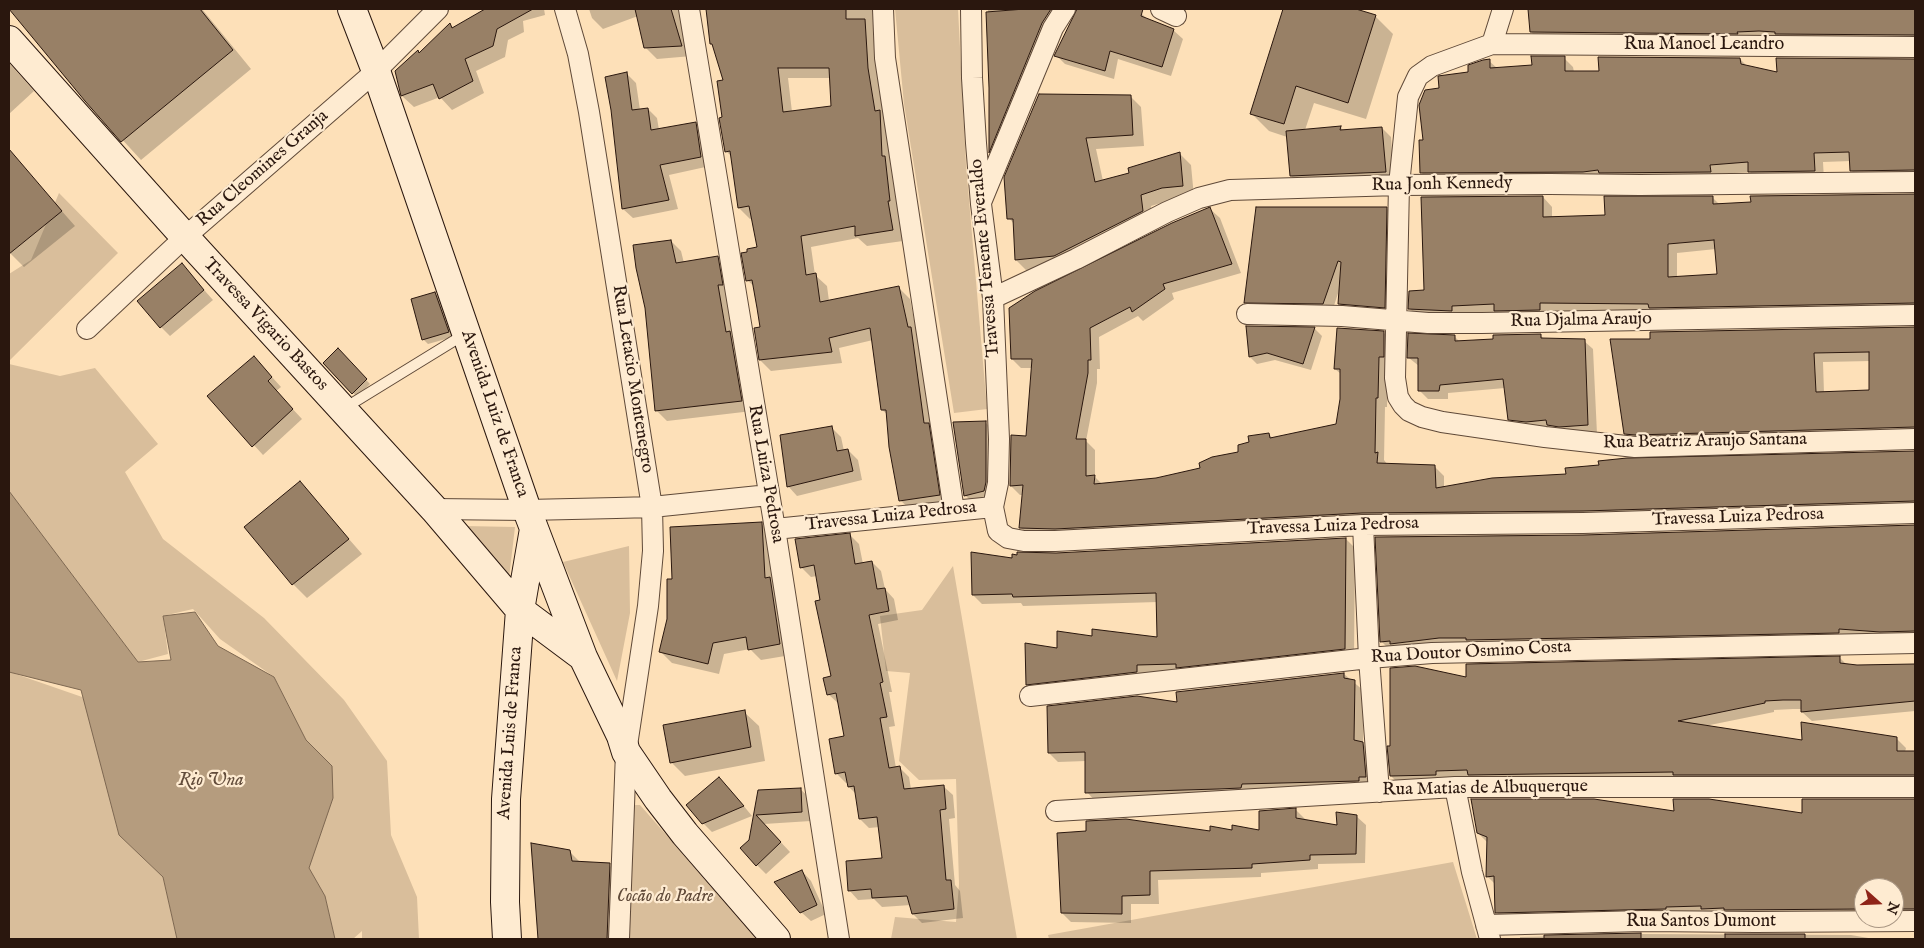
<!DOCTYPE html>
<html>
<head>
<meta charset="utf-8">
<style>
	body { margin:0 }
	#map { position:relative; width:1924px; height:948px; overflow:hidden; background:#fde0b8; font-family:"IM FELL English",serif }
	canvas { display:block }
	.frame { position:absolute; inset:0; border:10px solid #2a170e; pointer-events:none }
	.north { position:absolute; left:1854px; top:878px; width:50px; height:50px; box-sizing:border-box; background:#feebd1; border:1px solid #a99683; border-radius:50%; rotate:110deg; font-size:14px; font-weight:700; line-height:20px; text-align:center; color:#2a170e }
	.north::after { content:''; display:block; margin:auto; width:18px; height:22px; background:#8f2418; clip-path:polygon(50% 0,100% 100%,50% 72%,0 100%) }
</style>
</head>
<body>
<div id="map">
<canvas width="1924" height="948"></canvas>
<div class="frame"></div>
<div class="north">N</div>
</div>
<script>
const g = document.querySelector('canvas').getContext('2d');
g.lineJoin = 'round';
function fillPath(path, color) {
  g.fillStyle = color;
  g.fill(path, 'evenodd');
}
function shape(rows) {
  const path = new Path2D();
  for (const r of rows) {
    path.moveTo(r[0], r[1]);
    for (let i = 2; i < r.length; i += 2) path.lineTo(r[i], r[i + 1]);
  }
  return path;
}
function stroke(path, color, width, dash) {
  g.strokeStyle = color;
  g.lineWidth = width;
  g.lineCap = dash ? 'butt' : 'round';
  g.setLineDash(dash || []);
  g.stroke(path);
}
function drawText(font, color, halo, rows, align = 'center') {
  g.font = font + ' "IM FELL English",serif';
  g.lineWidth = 4.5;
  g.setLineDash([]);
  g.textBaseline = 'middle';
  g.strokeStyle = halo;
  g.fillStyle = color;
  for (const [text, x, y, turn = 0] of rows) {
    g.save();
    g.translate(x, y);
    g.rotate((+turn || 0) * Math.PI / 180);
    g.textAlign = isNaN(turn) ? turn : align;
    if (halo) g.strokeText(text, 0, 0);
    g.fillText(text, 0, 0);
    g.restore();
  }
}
fillPath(shape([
	[895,9,958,9,966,165,987,409,954,413,904,104],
	[59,193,118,253,9,361,9,274,31,260],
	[9,364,60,376,95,368,158,444,125,472,163,539,264,618,344,700,387,761,391,835,417,897,419,939,362,939,362,931,353,939,335,939,325,896,309,868,332,766,306,740,274,677,220,639,193,609,163,616,168,654,138,662,9,491],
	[464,526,515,527,509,578],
	[629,546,630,613,617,681,563,562],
	[953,566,1017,939,891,939,895,917,956,922,959,884,956,779,919,780,899,761,910,673,886,671,880,616,922,610],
	[10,672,85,698,119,835,163,877,177,939,9,939],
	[633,805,640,805,758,939,616,939],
	[1453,862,1477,939,1049,939,1048,935]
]), '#d9be9b');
const water = shape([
	[9,491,138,662,171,660,163,616,195,612,218,646,274,677,306,740,332,766,333,798,309,868,325,896,335,939,177,939,163,877,119,835,81,690,9,672,9,491]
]);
fillPath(water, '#b59c7e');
stroke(water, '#7d6751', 1);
fillPath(shape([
	[11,9,202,9,251,69,141,160,86,100],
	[485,9,544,9,545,15,523,21,524,32,508,40,505,57,476,71,484,93,452,110,440,97,414,107,402,96,397,72,420,54,450,25,454,28],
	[589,9,678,9,692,56,657,59,646,48,638,16,603,29,592,18],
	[708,9,875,9,903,241,867,246,858,238,811,247,815,275,827,286,829,301,899,288,910,299,950,506,912,511,901,501,887,414,882,410,873,340,839,348,842,363,771,371,760,360,762,328,755,287,747,280,758,248,753,218,750,219,739,208,733,158,726,151,723,118,724,81,715,47,711,43],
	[788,78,831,78,832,107,792,112],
	[988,9,1067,9,998,160,990,152],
	[1078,9,1131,9,1141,13,1149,21,1173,30,1183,39,1171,76,1118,59,1114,79,1065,64,1056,55],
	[1285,9,1358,9,1357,10,1375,16,1393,34,1366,119,1314,103,1305,130,1340,127,1344,131,1382,128,1391,137,1394,180,1300,185,1291,176,1287,137,1269,131,1251,113],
	[1537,9,1915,9,1915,44,1540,41,1531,32,1530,13],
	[1564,58,1573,67,1574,72,1600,72,1740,59,1747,66,1778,73,1777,59,1915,60,1915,179,1860,180,1851,170,1851,161,1823,162,1824,180,1759,181,1750,172,1719,174,1720,181,1430,182,1421,172,1425,141,1441,89,1489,61,1497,68,1533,67],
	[9,63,34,91,9,114],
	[627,74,636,83,640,110,648,109,657,118,659,130,695,123,705,133,710,166,669,175,678,209,633,218,623,209,613,110],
	[1130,96,1141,107,1144,146,1096,149,1103,181,1130,174,1180,154,1191,165,1194,197,1174,199,1151,206,1153,223,1027,271,1016,260,1014,224,1009,218,1005,178],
	[14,157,75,226,24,267,9,252,9,161],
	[1915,195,1915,312,1419,318,1410,309,1425,291,1543,197,1552,207,1552,218,1606,216,1712,197,1719,204,1752,203,1752,197],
	[1716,249,1718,275,1677,278,1677,253],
	[1386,208,1394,216,1392,315,1348,312,1340,304,1340,287,1332,312,1254,311,1246,302],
	[1210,209,1220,218,1241,273,1172,293,1174,299,1143,321,1138,316,1099,337,1100,369,1097,369,1097,383,1086,441,1095,450,1095,477,1102,484,1156,479,1201,469,1240,453,1269,434,1273,439,1337,426,1341,399,1341,374,1335,369,1384,333,1393,342,1388,366,1387,407,1385,407,1384,460,1387,464,1435,467,1444,476,1444,487,1567,475,1627,459,1915,452,1915,511,1030,537,1021,528,1023,495,1020,495,1011,486,1027,437,1033,368,1021,368,1012,359],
	[671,241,681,251,684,263,717,258,728,268,752,411,667,421,656,410],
	[182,265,213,300,170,336,161,327],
	[435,293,440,298,453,337,428,344,423,339],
	[1247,327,1315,329,1322,336,1311,370,1275,360,1257,364,1250,357],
	[1915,328,1915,436,1634,443,1625,433,1611,341],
	[1871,361,1870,391,1824,393,1823,362],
	[1540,335,1544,339,1584,341,1593,349,1597,434,1518,428,1509,419,1505,388,1448,393,1448,399,1428,399,1419,390,1419,366,1409,358,1454,336,1460,342],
	[338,350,370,384,357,397,325,363],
	[254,357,281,387,276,391,302,419,263,455,209,396],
	[986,423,995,432,995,492,975,505,965,495],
	[832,428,841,437,844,451,848,450,858,460,862,480,797,496,788,486],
	[300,483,362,554,307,598,293,584],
	[761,524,773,535,791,655,761,660,750,649,724,654,719,674,672,663,661,652,669,620,673,580],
	[1915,526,1915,640,1391,651,1381,641,1583,536],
	[850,535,859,544,863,564,872,562,881,571,885,589,894,599,898,620,878,624,892,692,889,692,895,726,889,727,896,768,899,767,909,777,911,789,943,786,953,795,955,818,949,819,955,885,960,891,963,918,922,923,913,914,911,905,882,907,874,899,858,900,849,890,883,859,880,827,869,828,860,819,856,794,849,787,849,783,846,783,837,774,830,740,845,737,839,704,828,694,833,677,817,576,811,577,801,567],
	[1346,539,1355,548,1354,658,1037,694,1027,685,1059,650,1093,638,1158,639,1158,602,1023,606,1021,603,982,604,973,595,1013,559,1056,554],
	[1840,658,1847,665,1857,667,1915,665,1915,711,1812,721,1802,712,1802,709,1793,709,1774,710,1774,712,1705,726,1803,741,1896,738,1906,748,1905,752,1915,752,1915,779,1400,785,1391,776,1392,747,1468,678],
	[1344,674,1364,691,1363,744,1372,753,1375,786,1096,802,1087,792,1086,761,1058,762,1049,753,1178,704],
	[744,712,759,726,765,761,685,776,671,762],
	[729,788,752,816,712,832,703,823],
	[800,789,810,798,811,821,764,824,790,852,766,874,757,865,750,840,759,791],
	[1895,800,1915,803,1915,918,1894,918,1894,888,1864,888,1864,918,1506,921,1496,912,1495,884,1488,877,1487,842,1478,833,1675,812,1803,814],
	[1296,810,1305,819,1305,821,1338,826,1356,816,1366,825,1365,863,1318,864,1318,869,1261,873,1261,877,1158,880,1159,904,1131,904,1131,923,1071,922,1062,913,1211,833,1260,831],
	[532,845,569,851,581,863,609,865,628,883,626,939,539,939],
	[802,871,811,881,826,914,811,921,801,912],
	[1643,934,1851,935,1874,939,1520,939,1520,937]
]), '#0003');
const building = shape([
	[9,9,200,9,233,50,121,142,85,101,9,9],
	[485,9,533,9,497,29,493,46,465,59,473,81,439,99,433,84,401,96,395,71,418,50,419,53,450,23,452,28,485,9],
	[635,9,671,9,682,46,644,48,635,9],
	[706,9,846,9,846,19,865,19,868,68,875,111,880,110,882,156,885,156,890,201,888,201,893,230,855,236,855,226,801,236,806,275,816,273,820,302,899,286,908,327,911,327,924,423,929,423,940,495,899,501,889,447,886,410,881,410,870,328,829,338,832,352,759,360,754,328,760,327,757,308,752,280,746,281,741,253,747,252,747,249,757,247,749,206,738,208,730,151,725,152,719,118,722,117,717,81,723,80,712,44,710,44,706,9],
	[778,68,829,68,831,106,783,112,778,68],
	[1025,9,1051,9,1042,23,989,153,989,88,986,12,1025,9],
	[1077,9,1143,9,1141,16,1174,29,1162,67,1110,51,1105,71,1054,56,1077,9],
	[1283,9,1356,9,1376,15,1348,103,1296,86,1284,124,1250,114,1283,9],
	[1528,9,1915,9,1915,35,1775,34,1775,32,1759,31,1737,32,1738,34,1530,32,1528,9],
	[1531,56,1565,56,1565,71,1599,71,1598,57,1740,58,1741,64,1777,72,1776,58,1915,59,1915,170,1850,171,1849,152,1814,153,1815,171,1748,172,1748,162,1710,165,1711,172,1599,173,1598,170,1583,172,1420,173,1419,140,1423,140,1419,105,1425,90,1439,88,1438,76,1468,72,1468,65,1483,60,1490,59,1490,68,1532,65,1531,56],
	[627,72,632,110,648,108,651,130,696,122,701,157,660,165,669,200,622,209,611,110,605,77,627,72],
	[1039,94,1131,95,1133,135,1086,138,1095,182,1129,173,1128,168,1180,152,1183,186,1162,188,1141,195,1143,211,1054,256,1015,260,1013,219,1007,219,1004,177,1039,94],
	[1341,126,1340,130,1382,127,1386,172,1290,176,1286,131,1341,126],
	[9,149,62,211,9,254,9,149],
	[1915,194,1915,303,1649,308,1648,304,1540,303,1540,310,1494,311,1494,304,1452,306,1452,311,1408,309,1409,291,1424,290,1421,197,1543,196,1543,217,1605,215,1604,196,1713,196,1713,204,1751,202,1750,196,1915,194],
	[1714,240,1717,274,1668,277,1668,244,1714,240],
	[1210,207,1232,264,1163,284,1165,289,1132,312,1130,307,1090,328,1091,360,1088,360,1088,373,1076,439,1086,439,1086,476,1095,475,1094,484,1156,478,1200,468,1199,463,1212,457,1238,452,1238,445,1249,442,1248,436,1269,433,1270,438,1336,424,1340,399,1340,369,1334,369,1337,328,1384,331,1384,357,1379,357,1378,398,1376,398,1375,453,1378,452,1377,463,1435,465,1436,488,1492,478,1566,474,1565,468,1599,465,1598,461,1627,458,1915,451,1915,501,1583,511,1362,513,1055,529,1019,528,1023,485,1010,486,1011,435,1026,436,1032,359,1011,359,1009,308,1035,291,1172,223,1210,207],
	[1256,207,1387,207,1385,308,1338,304,1341,262,1338,261,1323,304,1244,303,1256,207],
	[671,240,676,263,718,256,723,285,718,285,726,332,730,331,742,401,655,411,645,308,636,268,633,245,671,240],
	[182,263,204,290,160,328,137,301,182,263],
	[435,292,449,332,422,340,411,299,435,292],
	[1246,326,1247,326,1315,327,1303,364,1267,353,1249,357,1246,326],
	[1915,327,1915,427,1635,435,1624,434,1610,339,1650,339,1650,332,1915,327],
	[1869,352,1869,390,1816,392,1814,353,1869,352],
	[1408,333,1455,335,1455,341,1493,339,1493,335,1541,334,1541,338,1585,339,1588,425,1559,427,1547,425,1546,420,1526,422,1508,420,1503,379,1440,385,1439,391,1418,391,1418,358,1407,358,1408,333],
	[338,348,367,379,352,394,323,363,338,348],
	[254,356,272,377,268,381,293,409,252,447,207,396,254,356],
	[986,421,986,482,984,491,964,496,953,422,986,421],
	[832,426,837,451,848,449,853,471,787,487,780,435,832,426],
	[300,481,349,539,292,585,244,527,300,481],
	[762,522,765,578,770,577,780,644,748,650,746,637,713,643,708,664,659,652,667,619,667,579,672,579,670,527,762,522],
	[1915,525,1915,631,1880,632,1839,629,1839,633,1466,640,1466,638,1439,638,1390,644,1390,641,1380,642,1375,537,1583,535,1915,525],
	[850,533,855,564,872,561,877,589,885,588,889,611,869,615,883,682,880,683,887,717,880,718,889,768,900,766,904,789,944,785,946,809,940,810,946,880,951,880,954,909,912,914,907,896,872,898,871,889,848,891,846,861,882,858,877,817,859,819,854,786,848,787,845,772,835,774,829,739,844,736,836,693,827,695,823,678,831,676,815,601,820,600,814,565,800,568,795,539,850,533],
	[1346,538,1345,649,1176,668,1176,664,1137,665,1137,672,1026,685,1025,643,1057,648,1057,631,1092,636,1092,629,1157,637,1156,593,1013,597,1012,594,972,595,971,552,1012,558,1012,554,1017,555,1017,552,1056,553,1346,538],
	[1840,656,1840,663,1857,665,1915,664,1915,701,1801,712,1801,700,1783,700,1765,701,1765,703,1678,721,1802,740,1801,722,1897,737,1897,751,1915,751,1915,775,1673,775,1673,772,1468,775,1467,770,1436,771,1436,775,1390,776,1387,746,1390,746,1390,668,1415,666,1466,677,1466,664,1840,656],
	[1344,673,1344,678,1355,680,1354,740,1363,742,1366,777,1359,777,1359,781,1242,784,1241,788,1218,789,1085,793,1085,752,1048,753,1047,706,1137,696,1177,702,1176,692,1344,673],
	[745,710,751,747,670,763,663,725,745,710],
	[719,777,744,806,702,824,686,805,719,777],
	[801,788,802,812,756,815,781,842,756,866,740,848,749,840,758,790,801,788],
	[1471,799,1594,799,1674,811,1673,799,1709,799,1802,813,1802,799,1915,799,1915,909,1894,909,1894,888,1864,888,1864,909,1724,910,1724,908,1701,909,1701,906,1666,907,1666,909,1495,913,1494,876,1486,877,1487,837,1477,833,1471,799],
	[1296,808,1296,818,1337,825,1336,812,1357,815,1356,854,1310,855,1310,860,1252,864,1252,868,1150,871,1150,895,1122,896,1122,914,1061,913,1057,833,1086,831,1086,821,1126,819,1210,831,1210,826,1232,830,1232,825,1259,830,1259,811,1296,808],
	[531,843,570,850,572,861,610,863,607,939,538,939,531,843],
	[802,870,817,905,800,913,774,882,802,870],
	[1641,933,1641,939,1544,939,1544,935,1641,933],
	[1725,934,1805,934,1805,939,1725,939,1725,934]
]);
fillPath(building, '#988066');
stroke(building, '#2a170e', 1);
const service = shape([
	[343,409,465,334]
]);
const minor = shape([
	[565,9,578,54,589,112,652,507,653,551,648,606,626,752,619,939],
	[689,9,775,529,839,939],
	[883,9,885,58,954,511],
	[971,9,972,78,976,143,981,204,993,298,999,439,998,483,993,507],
	[1161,9,1176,16],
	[1503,9,1492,44,1432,66,1418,76,1408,97,1399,185,1395,378,1398,397,1403,405,1409,411,1422,417,1442,422,1545,437,1635,447,1915,439],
	[1492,44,1915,47],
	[982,200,1053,28,1065,9],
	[993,298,1076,259,1167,212,1199,198,1230,190,1399,185,1550,184,1640,185,1915,182],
	[1247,314,1342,316,1428,323,1482,323,1915,315],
	[87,329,185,237,376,71,438,9],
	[434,509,527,510,616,508,652,507,769,495],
	[1363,525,1369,658,1379,792],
	[775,529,993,507,998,531,1008,538,1024,541,1055,541,1363,525,1583,523,1915,513],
	[1030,696,1369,658,1432,653,1915,643],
	[1455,787,1472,872,1490,939],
	[1056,811,1455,787,1915,787],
	[1486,925,1643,921,1755,922,1915,921]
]);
const secondary = shape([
	[352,9,376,71,527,510,583,657,621,736,626,752,658,799,685,834,776,939],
	[9,40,185,237,434,509,520,610,583,657],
	[507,939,505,902,506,799,520,610,534,529]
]);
stroke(service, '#5f4938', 12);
stroke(minor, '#5f4938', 22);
stroke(secondary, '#2a170e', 30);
stroke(service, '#feebd1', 10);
stroke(minor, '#feebd1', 20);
stroke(secondary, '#feebd1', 28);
drawText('18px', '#2a170e', '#feebd1', [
	["Rua Manoel Leandro",1704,45],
	["Rua Cleomines Granja",263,169,-41],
	["Rua Jonh Kennedy",1442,185,-1],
	["Travessa Tenente Everaldo",986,258,-95],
	["Rua Djalma Araujo",1581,321,-1],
	["Travessa Vigario Bastos",265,325,47],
	["Rua Letacio Montenegro",632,379,81],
	["Avenida Luiz de Franca",494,414,71],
	["Rua Beatriz Araujo Santana",1705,442,-1],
	["Rua Luiza Pedrosa",765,474,80],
	["Travessa Luiza Pedrosa",891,517,-6],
	["Travessa Luiza Pedrosa",1738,518,-2],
	["Travessa Luiza Pedrosa",1333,527,-2],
	["Rua Doutor Osmino Costa",1471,653,-3],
	["Avenida Luis de Franca",511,733,-86],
	["Rua Matias de Albuquerque",1485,789,-1],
	["Rua Santos Dumont",1701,922]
]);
drawText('italic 18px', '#5f4938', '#feebd1', [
	["Cocão do Padre",665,897]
]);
drawText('italic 19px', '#624c3b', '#feebd1', [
	["Rio Una",211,781]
]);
</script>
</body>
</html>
